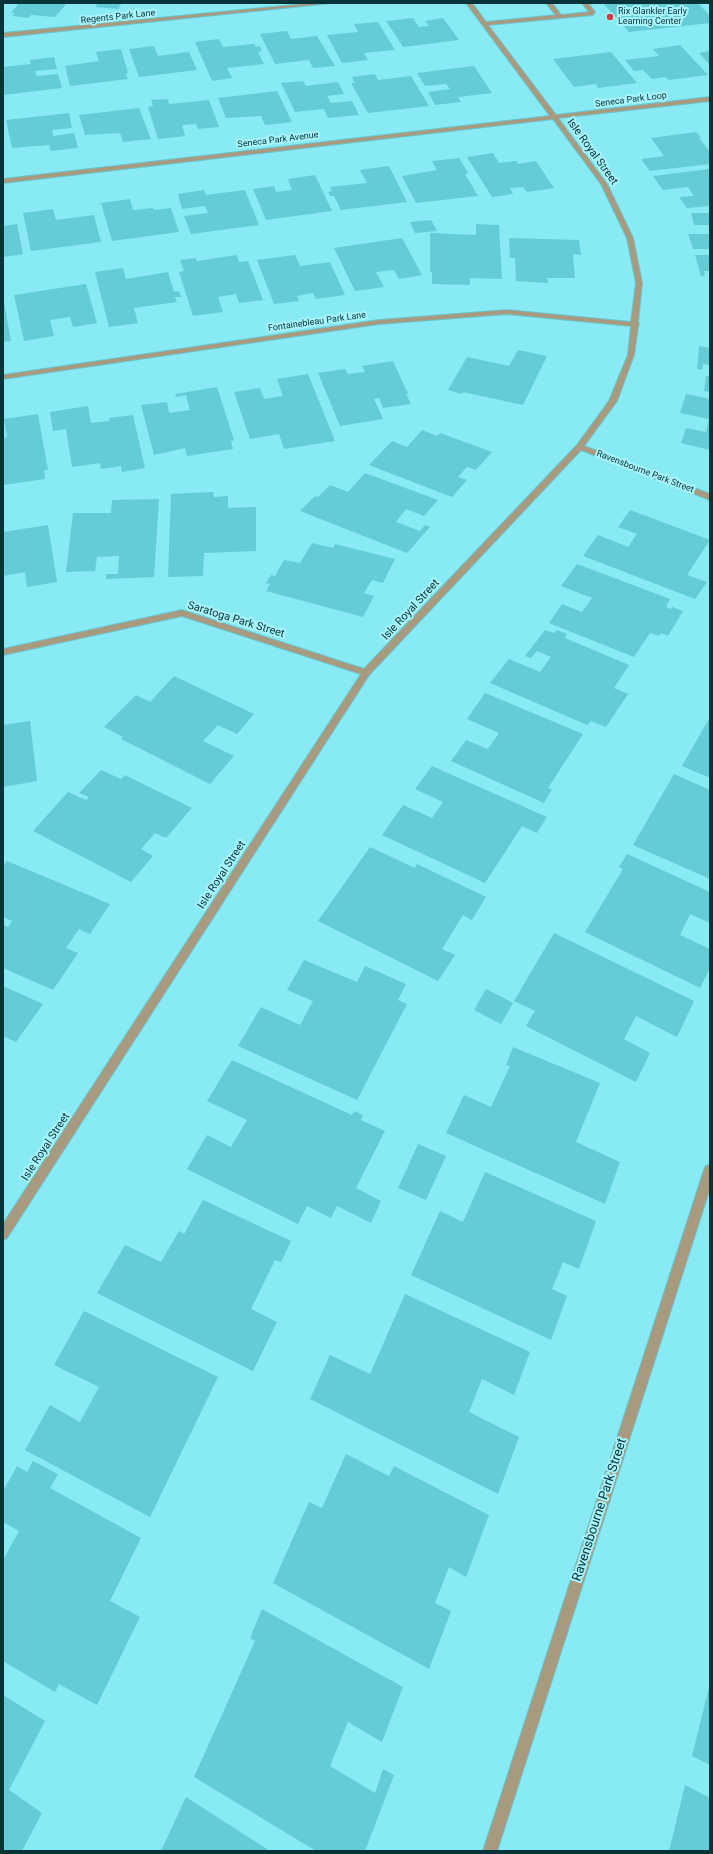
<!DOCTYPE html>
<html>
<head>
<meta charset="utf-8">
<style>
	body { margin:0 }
	#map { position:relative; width:713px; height:1854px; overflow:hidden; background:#87eaf5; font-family:Roboto,sans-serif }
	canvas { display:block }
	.frame { position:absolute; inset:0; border:4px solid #063438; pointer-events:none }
</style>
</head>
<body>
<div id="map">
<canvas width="713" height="1854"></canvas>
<div class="frame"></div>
</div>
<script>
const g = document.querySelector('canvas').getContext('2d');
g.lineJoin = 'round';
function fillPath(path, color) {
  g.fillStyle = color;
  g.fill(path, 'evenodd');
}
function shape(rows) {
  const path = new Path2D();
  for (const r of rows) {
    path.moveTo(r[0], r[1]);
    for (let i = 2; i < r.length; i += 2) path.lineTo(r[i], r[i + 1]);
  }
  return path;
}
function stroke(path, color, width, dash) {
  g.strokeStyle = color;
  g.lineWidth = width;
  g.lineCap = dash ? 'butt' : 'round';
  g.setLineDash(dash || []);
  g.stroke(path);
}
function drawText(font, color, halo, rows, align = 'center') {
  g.font = font + ' Roboto,sans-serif';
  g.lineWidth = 4;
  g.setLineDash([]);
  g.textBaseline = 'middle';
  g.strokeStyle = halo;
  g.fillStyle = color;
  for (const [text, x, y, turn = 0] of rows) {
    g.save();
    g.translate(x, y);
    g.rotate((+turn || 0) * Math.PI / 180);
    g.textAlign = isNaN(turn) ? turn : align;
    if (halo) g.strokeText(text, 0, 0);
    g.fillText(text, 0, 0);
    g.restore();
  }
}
fillPath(shape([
	[19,3,67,3,55,17,31,15,29,18,12,16,15,13,11,13],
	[98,3,122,3,118,9,95,7],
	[603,3,698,3,710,16,710,23,629,32],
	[413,18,419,27,429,26,425,21,443,18,459,40,403,47,386,21],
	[378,22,395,50,364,53,368,60,342,63,327,35,358,32,354,24],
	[287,31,291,39,317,36,335,66,313,68,309,60,275,64,260,34],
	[219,39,223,47,254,44,256,47,260,46,262,51,258,52,264,64,227,68,232,78,212,81,195,42],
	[680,45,708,75,669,80,665,77,652,79,643,70,634,71,625,60,659,56,653,49],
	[154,46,158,56,189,52,197,70,139,77,129,49],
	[121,49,128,73,126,74,128,79,70,86,65,66,99,61,96,52],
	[710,51,710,65,699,53],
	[611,52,637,83,598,88,596,84,574,87,553,59],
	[54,57,57,69,35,71,37,76,58,74,62,88,3,95,3,67,31,64,30,60],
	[474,66,492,93,458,97,461,102,435,105,428,92,450,89,446,84,425,86,417,73],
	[375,74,378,80,411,76,429,106,368,113,351,83,355,83,352,77],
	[303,81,306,86,338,82,344,94,327,96,331,103,352,101,359,115,328,118,324,109,295,112,281,83],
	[277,91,292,122,265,125,261,116,226,118,218,98],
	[168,99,169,104,209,100,219,127,198,129,196,124,182,125,185,136,158,139,148,107,153,106,151,100],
	[139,108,151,139,123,142,120,133,85,135,79,115],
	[69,113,72,128,52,130,53,136,74,133,78,148,51,151,49,145,12,148,6,120],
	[696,132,701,138,699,138,710,152,710,164,650,171,641,159,664,156,651,138],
	[493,153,499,163,516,161,518,164,536,161,554,188,527,192,523,187,510,188,513,194,492,197,467,157],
	[459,158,468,173,465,174,478,196,416,203,402,176,437,170,432,161],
	[389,166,407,202,341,210,334,196,330,196,328,192,332,191,330,187,367,183,360,170],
	[710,169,710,206,687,208,679,197,694,196,688,187,663,190,653,176],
	[315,175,332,211,266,220,253,189,274,186,276,192,292,190,288,179],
	[204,190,206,195,245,190,259,225,191,234,184,216,208,213,205,206,182,209,178,194],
	[130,199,133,210,153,208,154,210,171,208,179,232,112,241,101,203],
	[53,209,56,220,94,215,101,242,31,251,23,213],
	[691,213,710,213,710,225,694,225],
	[431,220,437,231,415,233,410,222],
	[17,224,23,254,3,257,3,226],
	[476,224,499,225,502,279,470,278,470,285,432,284,432,272,430,272,430,233,476,235],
	[688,234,710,234,710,249,693,249],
	[402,238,422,275,399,279,394,270,376,272,384,287,355,291,334,248],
	[509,238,579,240,581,255,573,254,575,278,547,278,548,283,516,281,515,258,510,258],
	[237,255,239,262,248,261,263,300,239,303,236,294,218,297,223,312,193,316,179,272,184,271,180,260,196,258,197,261],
	[295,255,300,266,330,262,345,295,316,299,313,293,297,296,299,301,274,304,257,260],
	[695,255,710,255,710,271,704,271,705,276,701,276],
	[123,268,126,279,168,272,174,292,179,291,181,297,175,297,177,302,134,308,138,323,109,327,95,272],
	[86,284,97,323,73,327,70,317,50,320,54,336,24,341,14,295],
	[3,297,11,341,3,342],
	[699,346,710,348,710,365,703,364,702,370,697,369],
	[518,350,547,356,523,405,463,392,462,394,448,390,467,357,509,366],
	[393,361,408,394,406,394,411,404,383,408,379,398,374,399,383,419,340,426,318,373,345,369,348,374,365,372,362,366],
	[308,374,335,441,284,449,279,434,250,439,234,392,260,388,264,399,283,396,277,379],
	[706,376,710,377,710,392,704,391],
	[217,387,234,440,231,441,233,449,187,456,185,448,154,455,141,405,167,402,169,413,190,410,186,395,176,397,175,394],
	[686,394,710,399,710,450,681,443,686,428,706,432,709,419,680,413],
	[88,406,91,423,109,421,109,418,133,415,145,468,122,472,121,466,101,469,100,463,72,467,66,429,53,431,50,412],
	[38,414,48,470,44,470,45,479,3,485,3,438,7,437,4,419],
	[422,430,437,436,440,433,492,452,476,470,467,467,458,477,467,480,452,497,369,465,392,441,407,447],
	[365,473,438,500,424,516,406,509,396,522,420,531,425,525,430,527,407,553,300,511,315,496,318,497,330,485,348,492],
	[213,492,214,497,228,496,228,508,256,507,256,551,204,553,203,576,168,577,171,494],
	[159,499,154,577,106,579,106,574,118,574,119,556,97,557,95,571,66,572,73,513,111,513,112,500],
	[630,510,710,540,687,575,707,582,695,599,583,556,598,535,628,547,637,534,618,527],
	[48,525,57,582,27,587,25,572,3,576,3,532],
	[312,543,333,548,335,544,395,559,383,583,372,580,364,593,374,596,363,617,266,591,270,584,266,583,271,575,275,576,284,560,300,563],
	[577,564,670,599,666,607,671,609,672,607,683,611,668,636,661,633,659,636,650,633,634,657,549,623,562,604,582,612,592,598,561,586],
	[545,630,554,633,557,630,567,634,565,638,629,665,614,688,628,694,606,727,591,721,587,725,490,683,509,659,540,672,551,657,537,651,531,658,525,656],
	[174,676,254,714,237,734,218,725,203,741,234,756,210,784,121,739,123,737,104,727,136,695,150,702],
	[485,693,583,734,548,788,552,789,544,803,451,761,466,740,488,749,499,733,467,719],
	[710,717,710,778,682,766],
	[30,721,37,781,3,787,3,725],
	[432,766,547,817,537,833,522,826,485,883,382,835,403,805,432,818,443,802,415,789],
	[101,770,121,779,125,775,192,808,166,838,155,833,141,849,153,856,131,882,33,831,68,792,86,800,89,797,79,793],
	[674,774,710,790,710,879,633,845],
	[370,847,415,868,417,864,486,897,472,920,463,915,442,949,455,955,438,981,318,921],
	[627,854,710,892,710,923,690,914,680,935,710,949,710,968,700,988,585,932,623,869,619,867],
	[7,861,110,904,90,934,79,929,66,948,78,953,53,990,3,968,3,925,8,927,12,921,3,917,3,866],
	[554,933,694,1001,677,1037,636,1016,624,1039,650,1053,636,1082,526,1026,535,1011,514,1001],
	[304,960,357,982,365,966,406,984,398,1000,407,1004,357,1100,238,1046,261,1007,300,1025,313,1001,287,990],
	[3,986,43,1004,16,1042,3,1036],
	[486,989,513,1003,501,1024,474,1010],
	[513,1047,600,1083,576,1142,620,1162,605,1204,446,1133,464,1095,491,1107,510,1066,506,1065],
	[232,1060,352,1115,354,1111,363,1115,361,1120,385,1131,356,1188,381,1201,371,1223,337,1206,331,1218,307,1206,298,1224,187,1169,207,1135,231,1147,247,1120,207,1101],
	[418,1144,446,1156,426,1200,398,1188],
	[485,1172,596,1221,579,1269,563,1262,552,1289,567,1296,551,1340,411,1275,440,1211,463,1222],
	[203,1200,291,1241,281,1262,275,1260,251,1309,277,1322,253,1371,97,1293,125,1245,161,1262,179,1231,184,1234],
	[405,1294,530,1352,514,1395,482,1379,469,1412,519,1437,498,1494,310,1399,330,1355,370,1374],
	[84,1311,218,1377,150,1517,25,1450,50,1405,80,1422,99,1387,54,1365],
	[346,1454,389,1476,394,1466,489,1515,466,1577,449,1567,435,1603,451,1611,429,1669,273,1583,309,1502,322,1508],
	[33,1461,58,1474,50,1488,141,1538,110,1601,140,1617,97,1705,59,1684,55,1692,3,1661,3,1560,19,1531,3,1522,3,1491,17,1466,27,1472],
	[262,1609,403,1687,382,1742,348,1722,330,1766,375,1793,383,1769,394,1775,365,1851,316,1851,194,1777,255,1641,250,1638],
	[710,1683,710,1765,692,1756],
	[3,1695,45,1721,9,1790,42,1813,22,1851,3,1851],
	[685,1785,710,1798,710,1851,669,1851],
	[186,1797,270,1851,161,1851]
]), '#64ccd7');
const minor = shape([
	[314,3,332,3,3,37,3,33,314,3],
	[466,3,472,3,486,22,556,15,546,3,552,3,561,15,589,12,582,3,588,3,595,12,593,15,488,25,556,115,710,97,710,101,558,118,607,184,633,238,642,283,638,322,639,324,638,326,634,355,617,401,584,446,710,494,710,500,581,450,369,675,7,1238,3,1240,3,1224,361,674,182,616,3,655,3,649,182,610,364,669,577,445,609,401,628,355,631,326,507,314,379,324,3,379,3,375,379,320,507,310,631,322,636,283,627,238,601,184,553,119,3,183,3,179,550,116,466,3],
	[710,1165,710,1188,497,1851,483,1851,704,1170,706,1166,710,1165]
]);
stroke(minor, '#6dc6cf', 2);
fillPath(minor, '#a89a7e');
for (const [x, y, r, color] of [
	[610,17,4,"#cd3e3e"]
]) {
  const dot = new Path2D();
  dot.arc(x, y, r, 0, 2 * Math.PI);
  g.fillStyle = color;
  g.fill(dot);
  stroke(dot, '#a8f4fc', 1.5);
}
drawText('9px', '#063438', '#a8f4fc', [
	["Rix Glankler Early",618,12],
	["Learning Center",618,22]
], 'left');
drawText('9px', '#063438', '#a8f4fc', [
	["Regents Park Lane",118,17,-6],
	["Seneca Park Loop",631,100,-7],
	["Seneca Park Avenue",278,140,-7],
	["Fontainebleau Park Lane",317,322,-8],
	["Ravensbourne Park Street",645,472,21]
]);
drawText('11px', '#063438', '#a8f4fc', [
	["Isle Royal Street",592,152,54],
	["Isle Royal Street",411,610,-47],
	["Saratoga Park Street",236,620,17],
	["Isle Royal Street",222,875,-57],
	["Isle Royal Street",46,1147,-57]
]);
drawText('13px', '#063438', '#a8f4fc', [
	["Ravensbourne Park Street",600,1510,-72]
]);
</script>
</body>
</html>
